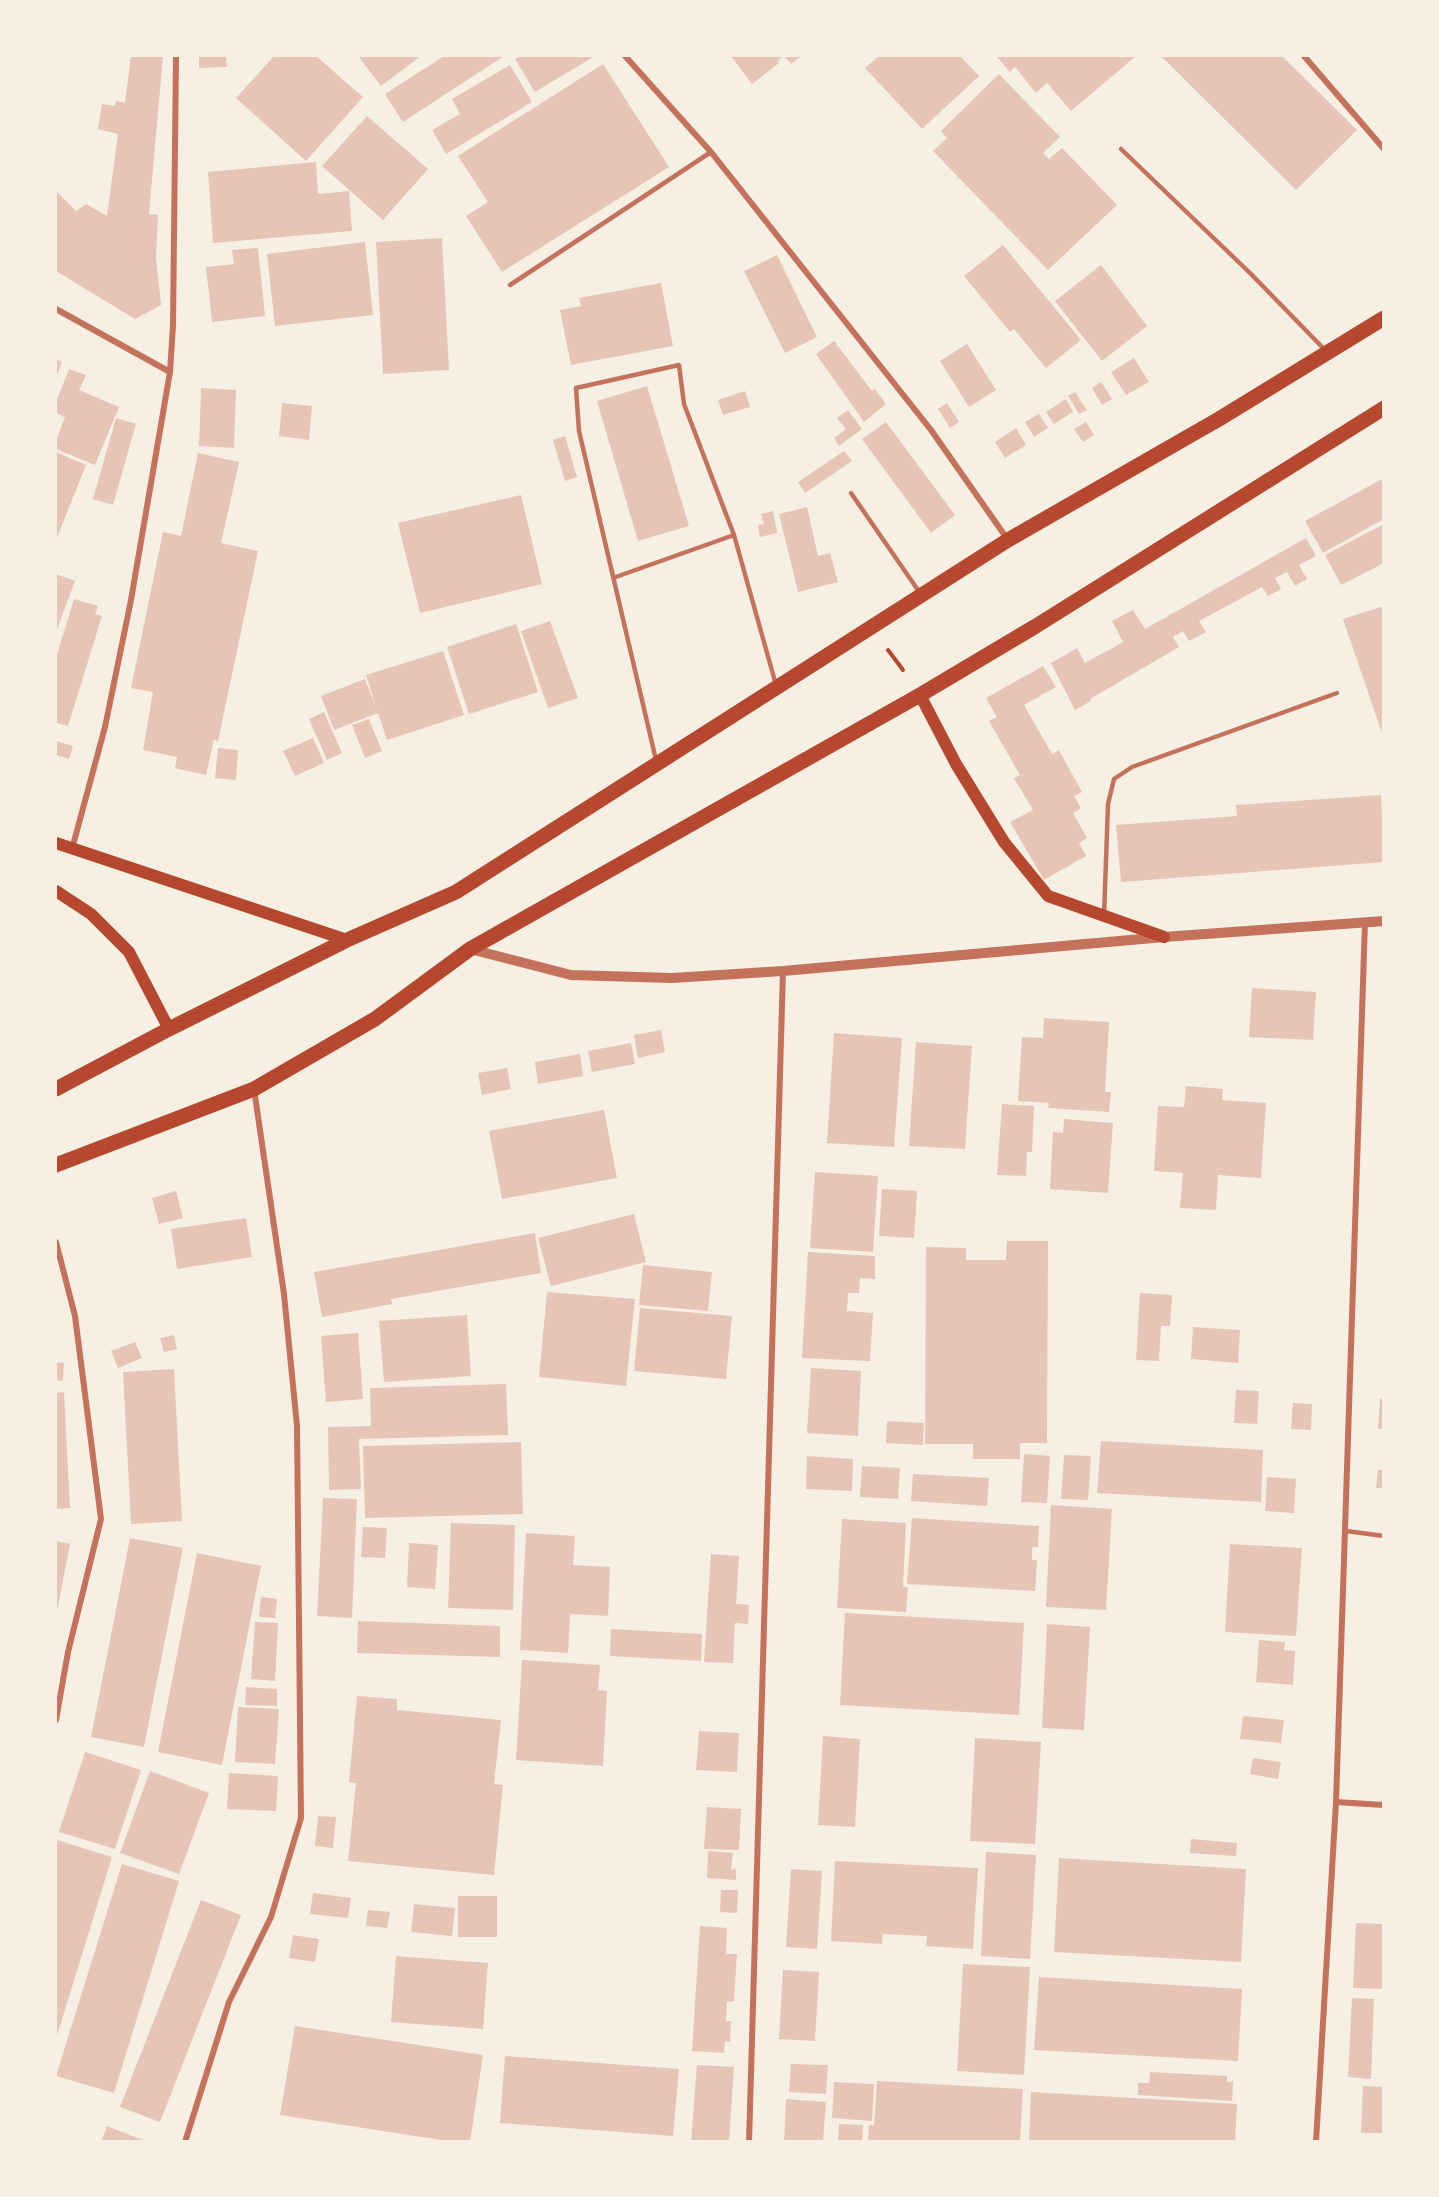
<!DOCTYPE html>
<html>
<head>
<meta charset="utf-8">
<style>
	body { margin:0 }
	#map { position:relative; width:1439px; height:2197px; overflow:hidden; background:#f6efe4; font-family:Rubik,sans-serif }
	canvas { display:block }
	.frame { position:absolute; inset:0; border:57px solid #f6efe4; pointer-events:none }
</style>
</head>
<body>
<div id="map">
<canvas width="1439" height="2197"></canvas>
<div class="frame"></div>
</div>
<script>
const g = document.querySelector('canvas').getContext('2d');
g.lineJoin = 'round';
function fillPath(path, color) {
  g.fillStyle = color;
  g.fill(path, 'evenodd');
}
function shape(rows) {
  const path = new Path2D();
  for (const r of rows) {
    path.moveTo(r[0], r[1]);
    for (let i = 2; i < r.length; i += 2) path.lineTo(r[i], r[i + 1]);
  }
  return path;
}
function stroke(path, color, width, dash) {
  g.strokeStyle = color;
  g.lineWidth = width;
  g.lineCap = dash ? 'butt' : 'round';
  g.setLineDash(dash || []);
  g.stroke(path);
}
fillPath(shape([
	[131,56,163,56,149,214,158,215,156,258,161,305,135,319,56,271,56,191,76,211,86,204,107,216,118,134,98,129,102,104,115,106,116,101,125,103],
	[199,56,226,56,227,67,199,68],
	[274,56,316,56,363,97,306,161,236,98],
	[358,56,421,56,381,86],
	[444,56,504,56,403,122,385,94],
	[521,56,595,56,535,92,515,59],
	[731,56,802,56,791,64,784,56,777,61,779,63,752,84],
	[879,56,960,56,979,76,922,129,865,68],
	[996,56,1136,56,1071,111,1047,83,1036,93,1015,67,1010,72],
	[1161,56,1282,56,1357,130,1296,190],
	[603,64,669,167,502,272,466,216,488,202,458,156],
	[510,65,532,102,446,154,432,130,460,114,452,99],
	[999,74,1060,137,1043,153,1049,159,1062,148,1117,205,1048,270,933,151,947,138,941,131],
	[367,116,428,169,383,220,322,166],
	[316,162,318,194,349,191,352,231,213,243,208,172],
	[442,238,449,370,383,374,376,242],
	[365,242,373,315,275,326,267,254],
	[1003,245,1081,340,1046,368,1014,329,1010,332,964,276],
	[258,248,265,316,212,322,206,267,234,264,232,250],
	[777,255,817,337,785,353,744,271],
	[1101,265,1147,326,1102,361,1055,301],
	[661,283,673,346,571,365,560,310,581,306,579,298],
	[834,341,872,391,875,389,886,404,864,422,816,354],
	[967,344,996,390,969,407,940,361],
	[1134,358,1149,382,1126,395,1111,372],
	[56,359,62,362,56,378],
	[69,369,86,375,79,390,119,407,95,465,56,449,56,441,65,417,56,413,56,402],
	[1101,382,1112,399,1102,405,1092,388],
	[647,386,689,526,638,541,597,401],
	[201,388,236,390,234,448,199,446],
	[745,391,750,407,723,415,718,400],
	[1075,392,1087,410,1079,414,1068,396],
	[1066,399,1073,412,1054,424,1046,412],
	[282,403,312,406,309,440,279,436],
	[947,403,959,422,950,428,938,409],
	[848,410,862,429,839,446,834,438,846,429,837,418],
	[1039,414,1048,428,1034,437,1025,422],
	[116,418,136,424,113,505,93,499],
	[886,422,955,515,931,533,862,439],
	[1086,422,1094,435,1083,442,1074,429],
	[1016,428,1026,445,1005,458,995,442],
	[565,436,577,477,565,481,553,440],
	[844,451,852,461,805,493,798,482],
	[56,452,86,465,56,540],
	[198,453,239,462,221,543,258,551,218,741,214,740,206,775,175,768,177,757,143,750,153,692,131,688,163,532,181,536],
	[1384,478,1384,519,1323,553,1305,521],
	[521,495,542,584,420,613,398,523],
	[807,507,818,556,830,553,838,582,798,592,779,514],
	[773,511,777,533,760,537,758,525,764,524,761,514],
	[1384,524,1384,563,1341,585,1325,555],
	[1306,538,1316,556,1299,565,1307,579,1295,586,1287,572,1275,578,1281,589,1268,596,1262,587,1199,621,1206,632,1189,641,1183,631,1173,637,1179,647,1090,699,1091,701,1075,710,1051,663,1077,648,1085,663,1123,642,1112,621,1133,610,1145,629],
	[56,574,75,581,56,632],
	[74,599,98,606,95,614,102,616,68,726,56,723,56,658],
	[1384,606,1384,736,1383,736,1343,619],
	[550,621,578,698,548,708,521,631],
	[516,624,538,692,469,714,447,647],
	[443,651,464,715,387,740,378,713,334,730,321,696,365,679,377,710,366,675],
	[1043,666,1056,687,1024,705,1052,754,1059,750,1082,792,1074,796,1081,808,1073,813,1087,838,1079,843,1086,856,1044,880,1010,822,1033,810,1014,778,1020,775,989,721,997,717,986,698],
	[324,712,342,753,327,760,309,719],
	[369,719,382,751,365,758,352,725],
	[313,738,324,763,295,776,283,751],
	[56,741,73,746,69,759,56,755],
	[218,748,238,750,236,780,215,778],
	[1381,795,1384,862,1121,882,1116,825,1237,816,1236,805],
	[1252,988,1316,992,1313,1040,1249,1037],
	[1044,1018,1109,1022,1105,1092,1111,1092,1109,1112,1048,1108,1049,1103,1018,1101,1022,1037,1043,1038],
	[661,1030,665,1052,638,1058,634,1035],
	[834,1033,902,1038,894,1147,827,1143],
	[916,1042,972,1046,965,1149,909,1146],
	[631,1043,635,1064,592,1072,588,1051],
	[580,1054,583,1076,538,1084,535,1062],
	[507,1068,511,1089,482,1095,478,1073],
	[1186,1086,1223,1089,1222,1100,1266,1103,1261,1178,1218,1175,1216,1210,1180,1208,1183,1173,1154,1171,1158,1106,1184,1107],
	[1002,1104,1034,1106,1032,1152,1027,1152,1026,1176,997,1175],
	[604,1110,617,1178,502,1199,489,1131],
	[1064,1119,1113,1123,1108,1193,1050,1189,1053,1132,1063,1133],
	[815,1172,878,1176,873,1252,810,1248],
	[882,1189,917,1191,914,1238,879,1236],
	[176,1191,183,1218,159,1224,152,1198],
	[634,1214,646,1262,551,1286,538,1238],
	[246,1218,252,1257,177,1269,171,1229],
	[535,1233,541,1273,391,1299,392,1304,322,1317,314,1272],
	[1007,1241,1048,1241,1047,1443,1020,1443,1020,1459,973,1459,973,1444,925,1444,926,1247,966,1248,966,1260,1006,1260],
	[808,1252,875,1256,875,1279,860,1278,859,1293,848,1293,847,1311,873,1313,870,1361,802,1358],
	[643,1265,712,1272,708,1311,639,1305],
	[547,1292,635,1299,626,1386,539,1377],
	[1140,1293,1172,1295,1170,1326,1161,1326,1159,1361,1136,1360],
	[640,1308,732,1316,726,1379,634,1371],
	[467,1315,471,1376,384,1382,379,1321],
	[1193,1327,1240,1330,1238,1363,1191,1359],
	[358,1333,363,1399,326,1402,321,1336],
	[174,1335,177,1349,164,1352,160,1338],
	[135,1342,142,1358,118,1368,111,1351],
	[56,1362,64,1363,63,1381,56,1380],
	[811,1368,861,1371,858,1436,807,1433],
	[174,1369,182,1521,131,1524,123,1372],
	[506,1384,508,1435,359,1439,361,1489,329,1490,328,1427,371,1426,370,1388],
	[1236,1390,1259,1391,1257,1424,1234,1423],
	[64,1392,70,1508,56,1509,56,1393],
	[1380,1399,1384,1399,1384,1429,1378,1429],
	[1293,1403,1312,1404,1311,1430,1291,1429],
	[887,1421,924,1423,923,1445,886,1443],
	[1101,1441,1263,1450,1261,1502,1097,1493],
	[521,1442,523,1514,365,1518,363,1446],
	[1024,1454,1050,1456,1047,1503,1021,1502],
	[1064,1455,1091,1456,1088,1500,1061,1499],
	[807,1456,853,1459,852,1491,806,1489],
	[862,1466,900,1468,898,1499,860,1497],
	[1378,1470,1384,1470,1384,1488,1376,1488],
	[913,1474,989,1478,987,1506,911,1501],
	[1267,1477,1296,1479,1294,1513,1265,1511],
	[323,1498,357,1499,352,1618,317,1616],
	[1051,1505,1112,1509,1106,1610,1046,1607],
	[912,1518,1039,1526,1038,1547,1032,1547,1032,1560,1037,1560,1035,1591,907,1584],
	[842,1519,906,1523,903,1587,908,1587,906,1612,837,1608],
	[451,1523,515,1525,513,1610,448,1608],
	[363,1527,387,1528,385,1558,361,1557],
	[526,1533,575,1536,573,1565,610,1567,608,1616,570,1614,568,1653,520,1650],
	[130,1538,183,1548,144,1747,91,1737],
	[56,1541,70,1544,57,1611,56,1611],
	[409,1543,438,1545,435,1589,407,1587],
	[1230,1544,1302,1548,1296,1636,1225,1632],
	[197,1553,261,1566,222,1765,158,1752],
	[711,1554,739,1556,736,1604,749,1605,748,1624,735,1623,733,1663,704,1662],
	[261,1597,277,1599,275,1618,259,1617],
	[845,1613,1024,1623,1019,1715,840,1705],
	[358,1621,500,1626,500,1657,357,1653],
	[255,1622,278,1623,275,1681,251,1679],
	[1047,1624,1090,1627,1084,1730,1042,1728],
	[611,1629,702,1634,701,1661,610,1656],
	[1259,1640,1285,1642,1284,1650,1295,1651,1293,1685,1256,1682],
	[522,1660,600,1665,598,1690,607,1691,603,1766,516,1760],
	[246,1687,277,1689,277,1706,245,1705],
	[357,1696,397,1699,397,1710,501,1720,494,1784,503,1785,494,1875,348,1861,356,1783,349,1782],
	[238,1707,279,1709,275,1764,235,1762],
	[1243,1716,1284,1720,1281,1743,1240,1739],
	[699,1731,739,1733,737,1772,696,1770],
	[823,1736,860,1739,855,1827,818,1825],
	[975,1738,1041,1742,1035,1844,970,1841],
	[85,1752,141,1770,115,1849,59,1832],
	[1253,1758,1281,1762,1278,1779,1250,1774],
	[150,1771,209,1793,179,1874,120,1853],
	[229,1773,278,1776,276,1811,227,1809],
	[707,1807,741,1809,739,1850,704,1849],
	[318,1816,336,1817,333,1848,315,1846],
	[1191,1839,1237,1843,1236,1856,1190,1853],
	[57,1840,112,1857,56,2039,56,1844],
	[708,1851,733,1853,731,1870,736,1869,736,1880,707,1878],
	[986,1852,1036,1855,1030,1959,981,1956],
	[1059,1858,1246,1869,1241,1962,1054,1952],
	[835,1861,978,1868,973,1949,926,1946,927,1936,883,1934,882,1944,831,1941],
	[122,1864,179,1881,114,2093,56,2076],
	[791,1869,822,1871,817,1949,786,1947],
	[721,1890,738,1890,737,1913,720,1912],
	[313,1893,351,1898,348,1918,310,1914],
	[458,1896,497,1896,497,1937,458,1937],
	[201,1900,241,1915,160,2122,120,2107],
	[414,1904,455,1908,452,1936,411,1932],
	[368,1910,390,1912,387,1928,366,1926],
	[1356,1923,1384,1924,1384,1989,1353,1988],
	[700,1926,727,1928,726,1954,737,1954,734,2001,727,2002,726,2021,731,2021,730,2042,725,2041,724,2053,692,2051],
	[293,1935,319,1939,315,1962,289,1958],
	[396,1956,488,1963,483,2029,391,2022],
	[963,1964,1030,1967,1024,2075,957,2071],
	[783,1970,819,1972,815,2041,779,2039],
	[1039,1977,1242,1989,1238,2061,1034,2050],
	[1352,1998,1374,1999,1371,2079,1348,2077],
	[295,2026,483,2055,470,2142,454,2142,280,2115],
	[505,2056,679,2069,673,2136,500,2123],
	[791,2064,828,2065,826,2094,789,2092],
	[697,2065,734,2067,729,2142,691,2142],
	[1150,2072,1227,2076,1227,2082,1233,2081,1232,2101,1138,2095,1138,2083,1149,2083],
	[877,2081,1023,2089,1020,2142,868,2142,869,2125,874,2125],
	[834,2082,874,2084,872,2121,832,2118],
	[1363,2086,1384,2087,1384,2133,1361,2133],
	[1031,2092,1237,2104,1235,2142,1029,2142],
	[786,2099,826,2102,823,2142,784,2142],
	[839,2124,863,2125,862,2142,838,2142],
	[107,2126,145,2141,145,2142,101,2142]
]), '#e6c5b7');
stroke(shape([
	[888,650,903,670]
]), '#b5482f', 4);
stroke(shape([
	[1121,149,1251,274,1325,350],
	[510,285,711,152],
	[851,493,920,593],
	[613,578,734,535],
	[656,760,579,431,576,388,679,365,684,404,734,535,776,685],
	[1104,916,1108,804,1114,779,1132,767,1337,693],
	[1346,1531,1384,1536]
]), '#c5725c', 4.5);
stroke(shape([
	[625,56,711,152,931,430,1008,540],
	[1304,56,1384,149],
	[56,309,170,372],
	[72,849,105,727,131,600,170,372,173,326,176,56],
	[56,1242,75,1316,101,1519,68,1652,56,1720],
	[1336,1802,1384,1805],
	[185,2142,229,2002,271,1917,301,1818,297,1426,284,1294,254,1089],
	[749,2142,783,971],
	[1316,2142,1336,1802,1365,922]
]), '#c5725c', 6);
stroke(shape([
	[470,949,571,975,672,978,783,971,1164,937,1384,921]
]), '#c5725c', 10);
stroke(shape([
	[920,695,956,764,1004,842,1048,896,1164,937],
	[56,843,347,940],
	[56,891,91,914,129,952,169,1029]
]), '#b5482f', 12);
stroke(shape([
	[56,1089,169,1029,347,940,456,892,1008,540,1219,419,1384,318],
	[56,1165,254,1089,375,1019,470,949,920,695,1036,626,1384,408]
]), '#b5482f', 15);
</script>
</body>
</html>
